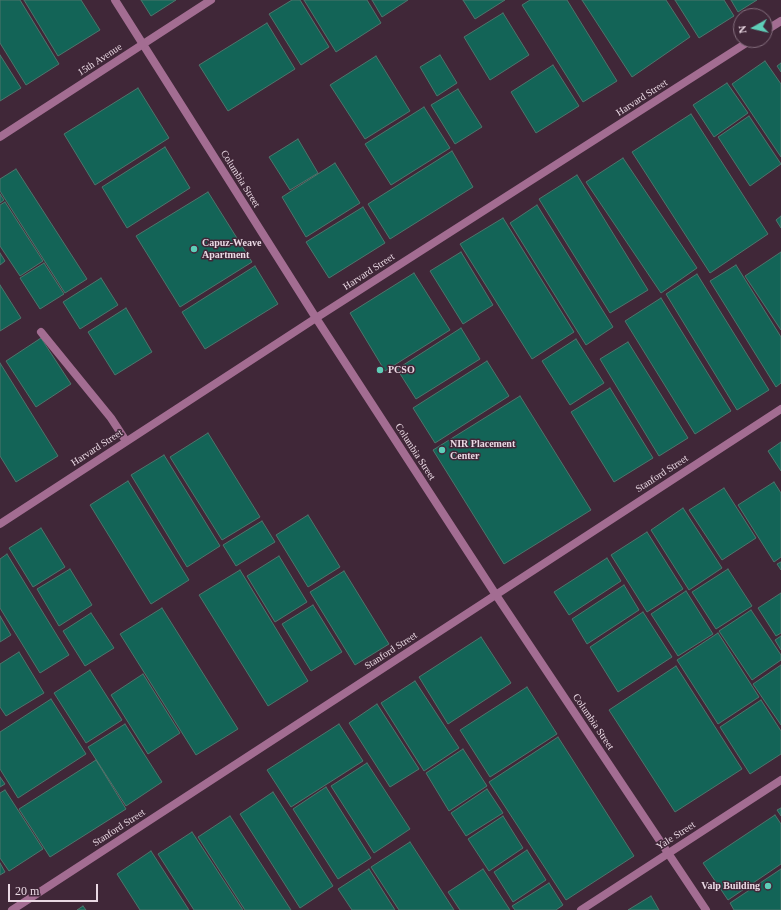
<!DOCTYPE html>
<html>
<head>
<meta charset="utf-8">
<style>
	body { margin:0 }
	#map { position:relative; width:781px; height:910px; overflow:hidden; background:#402738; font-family:Georgia,serif }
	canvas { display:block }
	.north { position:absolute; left:733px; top:8px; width:40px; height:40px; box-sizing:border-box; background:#402738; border:1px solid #846e7d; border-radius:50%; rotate:262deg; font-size:11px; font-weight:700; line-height:16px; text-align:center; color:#ead9e4 }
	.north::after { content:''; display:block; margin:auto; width:14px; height:18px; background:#5eceb8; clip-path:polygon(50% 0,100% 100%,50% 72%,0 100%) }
	.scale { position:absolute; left:8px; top:884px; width:90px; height:18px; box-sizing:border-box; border:2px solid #ead9e4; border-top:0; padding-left:5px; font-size:12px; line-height:14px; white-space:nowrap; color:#ead9e4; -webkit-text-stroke:3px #402738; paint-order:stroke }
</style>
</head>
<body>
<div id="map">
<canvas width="781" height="910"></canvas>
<div class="north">N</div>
<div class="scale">20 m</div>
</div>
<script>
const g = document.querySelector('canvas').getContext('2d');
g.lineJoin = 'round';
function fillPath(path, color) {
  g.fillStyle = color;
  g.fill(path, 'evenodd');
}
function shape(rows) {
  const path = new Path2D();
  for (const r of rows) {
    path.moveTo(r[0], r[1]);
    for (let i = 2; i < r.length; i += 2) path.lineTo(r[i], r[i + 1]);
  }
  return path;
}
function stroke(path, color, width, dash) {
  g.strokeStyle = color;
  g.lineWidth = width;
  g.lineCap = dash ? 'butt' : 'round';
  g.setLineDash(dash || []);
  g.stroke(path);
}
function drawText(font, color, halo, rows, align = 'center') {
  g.font = font + ' Georgia,serif';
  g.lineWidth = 3;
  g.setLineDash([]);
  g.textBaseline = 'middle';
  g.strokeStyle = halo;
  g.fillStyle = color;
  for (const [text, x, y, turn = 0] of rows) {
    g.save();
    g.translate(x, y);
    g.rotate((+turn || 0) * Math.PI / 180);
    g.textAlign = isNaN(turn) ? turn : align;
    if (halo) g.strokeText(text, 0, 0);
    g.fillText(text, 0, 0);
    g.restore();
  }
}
const building = shape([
	[0,0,20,0,59,64,26,85,0,43,0,0],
	[24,0,81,0,100,30,58,56,24,0],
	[141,0,176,0,151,16,141,0],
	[292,0,300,0,329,47,301,65,269,14,292,0],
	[304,0,367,0,381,23,336,52,304,0],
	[372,0,408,0,382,17,372,0],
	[463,0,505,0,475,19,463,0],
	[530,0,567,0,617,81,583,102,522,5,530,0],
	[582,0,666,0,690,37,632,77,582,0],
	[675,0,724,0,734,16,699,38,675,0],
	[731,0,757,0,738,12,731,0],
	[503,13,529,55,490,80,464,37,503,13],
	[267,23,295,69,228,111,199,65,267,23],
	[0,55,21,88,0,101,0,55],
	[440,55,457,83,437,96,420,67,440,55],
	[376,56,410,111,365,139,330,85,376,56],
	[765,61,781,84,781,157,732,84,765,61],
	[781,63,781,72,777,66,781,63],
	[553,65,579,106,536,133,511,92,553,65],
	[727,83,748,113,714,137,693,105,727,83],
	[138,88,169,138,95,185,64,134,138,88],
	[458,89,482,127,455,144,431,105,458,89],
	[424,107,450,148,391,185,365,144,424,107],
	[691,114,768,234,710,273,632,152,691,114],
	[749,116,781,164,750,186,718,137,749,116],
	[298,139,318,173,290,190,269,157,298,139],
	[165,147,190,188,127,228,102,187,165,147],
	[452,151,473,187,390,239,368,204,452,151],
	[623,158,697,268,661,293,586,182,623,158],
	[335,163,360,203,306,237,282,197,335,163],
	[16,169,87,279,65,293,0,191,0,179,16,169],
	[577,175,648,290,610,313,539,199,577,175],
	[208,192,252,262,180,307,136,236,208,192],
	[0,194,4,200,0,203,0,194],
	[5,202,43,261,20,276,0,246,0,205,5,202],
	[537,205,613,327,586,345,510,223,537,205],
	[363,207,385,243,329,278,306,242,363,207],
	[781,216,781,228,776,220,781,216],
	[503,218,574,332,532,359,460,244,503,218],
	[461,252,493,305,463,324,430,271,461,252],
	[781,252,781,330,745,276,781,252],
	[0,253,5,261,0,265,0,253],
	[44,263,64,294,40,309,20,278,44,263],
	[736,265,781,337,781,383,776,387,710,281,736,265],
	[255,266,278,304,205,349,182,312,255,266],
	[414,273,450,330,385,371,350,313,414,273],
	[697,274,769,390,737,410,666,294,697,274],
	[101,278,118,305,80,329,63,302,101,278],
	[0,285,21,318,0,331,0,285],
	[661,298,731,411,695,434,625,321,661,298],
	[126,308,152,352,115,375,88,332,126,308],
	[461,328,480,359,416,399,397,369,461,328],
	[41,338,71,384,36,407,6,361,41,338],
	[576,339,604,383,570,405,542,361,576,339],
	[628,342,688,438,659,456,600,359,628,342],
	[487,361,509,396,435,443,413,408,487,361],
	[0,363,58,456,16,482,0,456,0,363],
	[610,388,653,458,614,482,571,412,610,388],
	[520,396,591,510,504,564,433,450,520,396],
	[208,433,260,517,222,540,170,457,208,433],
	[781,442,781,471,768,451,781,442],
	[164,455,220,546,187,567,131,475,164,455],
	[128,481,189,580,151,604,90,505,128,481],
	[774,482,781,493,781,557,774,562,738,505,774,482],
	[724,488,756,538,722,560,689,510,724,488],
	[683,508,722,568,689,590,651,530,683,508],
	[308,515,340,567,308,587,276,535,308,515],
	[262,521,275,542,236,566,223,545,262,521],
	[41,528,65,567,33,587,9,548,41,528],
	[647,532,683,589,647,612,611,555,647,532],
	[7,554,69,655,40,673,0,608,0,559,7,554],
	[279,556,307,602,275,622,247,576,279,556],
	[607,558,621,581,569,615,554,592,607,558],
	[781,562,781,570,777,564,781,562],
	[70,569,92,605,59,626,37,589,70,569],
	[728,569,752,606,716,629,692,592,728,569],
	[240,570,308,681,268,706,199,595,240,570],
	[344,571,389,644,355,665,310,592,344,571],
	[624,585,639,610,587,644,572,619,624,585],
	[686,591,713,634,678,656,651,614,686,591],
	[781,593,781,633,776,636,758,608,781,593],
	[313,605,342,652,311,671,282,624,313,605],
	[162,608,238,729,196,755,120,634,162,608],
	[751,610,781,655,781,660,752,680,719,631,751,610],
	[643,612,672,657,618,692,590,647,643,612],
	[91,613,114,648,85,666,63,631,91,613],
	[0,616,11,635,0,642,0,616],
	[718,633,759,697,718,724,677,660,718,633],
	[781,636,781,650,775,640,781,636],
	[481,637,511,683,448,724,419,677,481,637],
	[19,652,44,693,6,716,0,707,0,664,19,652],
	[781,665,781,725,753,684,781,665],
	[676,666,742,769,675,812,609,710,676,666],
	[90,670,122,720,86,743,54,693,90,670],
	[143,674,180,733,148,754,111,695,143,674],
	[415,681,459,748,424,771,381,703,415,681],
	[527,687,557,734,490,777,460,730,527,687],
	[51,699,86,754,18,798,0,769,0,732,51,699],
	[761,700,781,731,781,754,750,774,720,727,761,700],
	[377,704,419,769,390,787,349,723,377,704],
	[125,724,162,782,126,806,88,747,125,724],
	[339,724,363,761,291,807,267,770,339,724],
	[558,737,634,856,566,900,489,782,558,737],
	[463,749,487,786,449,811,426,773,463,749],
	[96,760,126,809,50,857,19,809,96,760],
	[367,763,410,829,374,853,331,786,367,763],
	[0,777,5,784,0,787,0,777],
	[326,787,371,858,338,879,293,809,326,787],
	[487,789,503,813,466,836,451,813,487,789],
	[5,790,43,849,9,871,0,858,0,793,5,790],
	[273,792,333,886,300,908,240,814,273,792],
	[781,808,781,816,777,810,781,808],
	[775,815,781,824,781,864,728,900,703,863,775,815],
	[230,816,291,910,245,910,198,837,230,816],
	[503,816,523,848,489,871,468,839,503,816],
	[192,832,243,910,194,910,158,854,192,832],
	[410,842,454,910,399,910,371,867,410,842],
	[527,850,546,880,513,902,494,872,527,850],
	[151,851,189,910,140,910,117,874,151,851],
	[0,863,5,872,0,875,0,863],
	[369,869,395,910,352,910,338,889,369,869],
	[483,869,510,910,460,910,448,892,483,869],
	[781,869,781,910,734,910,730,903,781,869],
	[549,883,563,905,556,910,515,910,512,906,549,883],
	[651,896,659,910,628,910,651,896],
	[83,906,86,910,77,910,83,906]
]);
fillPath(building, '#136457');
stroke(building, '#4e756c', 1);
stroke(shape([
	[41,332,111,418,126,441]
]), '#a36d92', 8);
stroke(shape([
	[115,0,316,318,496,595,706,910],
	[765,31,781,21],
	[0,524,316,318,751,40],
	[12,910,781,409]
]), '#a36d92', 8);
stroke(shape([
	[0,137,211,0],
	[581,910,781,780]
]), '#a36d92', 8);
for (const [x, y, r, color] of [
	[194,249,4,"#5eceb8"],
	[380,370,4,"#5eceb8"],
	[442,450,4,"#5eceb8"],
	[768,886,4,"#5eceb8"]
]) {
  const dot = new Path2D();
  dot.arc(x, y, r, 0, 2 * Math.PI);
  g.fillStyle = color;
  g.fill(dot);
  stroke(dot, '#402738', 1.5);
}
drawText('10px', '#ead9e4', '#402738', [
	["15th Avenue",100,60,-33],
	["Harvard Street",642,98,-33],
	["Columbia Street",240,179,58],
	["Harvard Street",369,272,-33],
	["Harvard Street",97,448,-33],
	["Columbia Street",415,452,57],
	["Stanford Street",662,474,-33],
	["Stanford Street",391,651,-33],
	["Columbia Street",593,722,56],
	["Stanford Street",119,828,-33],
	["Yale Street",676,836,-33]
]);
drawText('bold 10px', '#ead9e4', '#402738', [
	["Capuz-Weave",202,243],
	["Apartment",202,255],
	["PCSO",388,370],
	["NIR Placement",450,444],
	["Center",450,456],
	["Valp Building",760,886,"right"]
], 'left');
</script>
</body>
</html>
